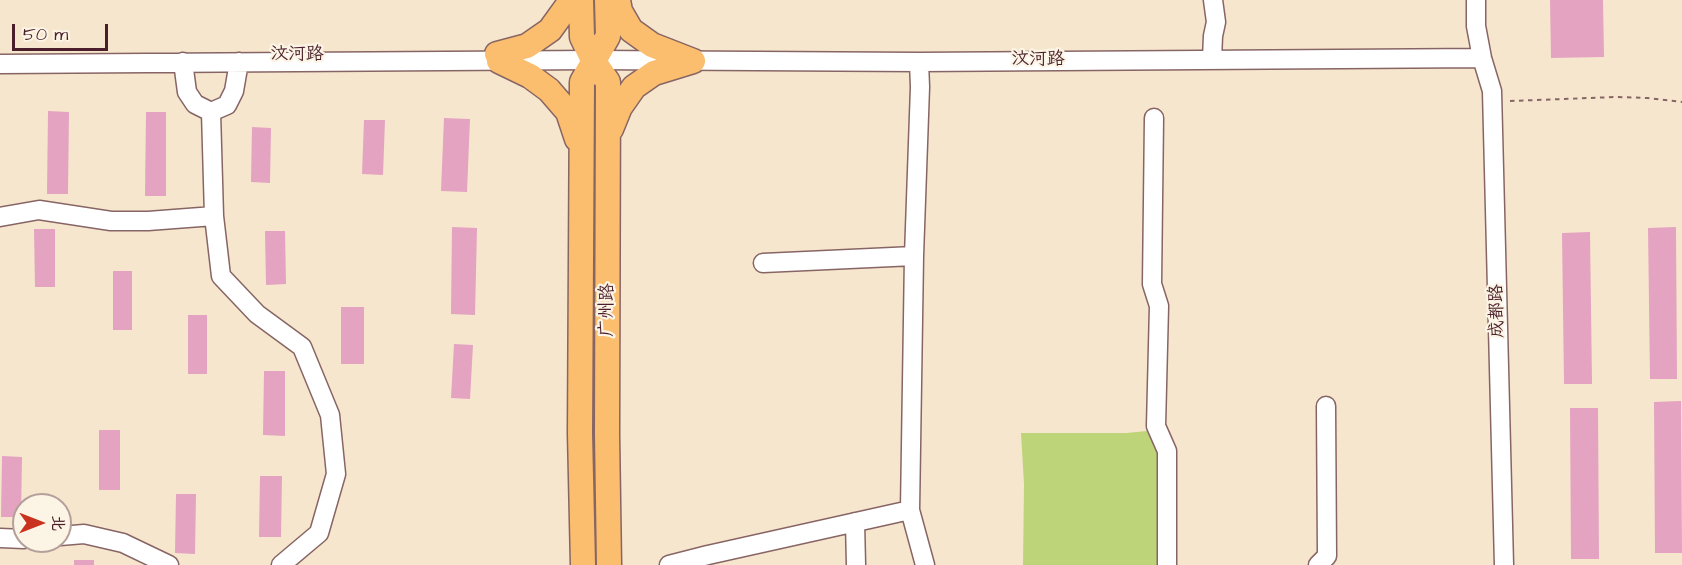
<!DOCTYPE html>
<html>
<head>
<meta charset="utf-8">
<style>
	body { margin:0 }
	#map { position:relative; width:1682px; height:565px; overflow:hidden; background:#f7e6ce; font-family:"Architects Daughter","LXGW WenKai TC",sans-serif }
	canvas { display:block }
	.north { position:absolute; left:12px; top:493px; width:60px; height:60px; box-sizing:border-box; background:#fcf5e5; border:2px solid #b59f9b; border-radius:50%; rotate:90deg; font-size:16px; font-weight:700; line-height:24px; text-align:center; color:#4a1f2b }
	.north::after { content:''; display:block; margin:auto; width:21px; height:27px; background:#c8321e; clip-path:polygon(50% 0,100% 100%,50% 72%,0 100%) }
	.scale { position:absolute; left:12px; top:24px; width:96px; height:27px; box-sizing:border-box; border:3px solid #4a1f2b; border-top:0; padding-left:8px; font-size:18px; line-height:21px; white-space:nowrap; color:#4a1f2b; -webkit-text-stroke:4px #fcf5e5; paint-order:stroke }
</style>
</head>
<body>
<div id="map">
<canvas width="1682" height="565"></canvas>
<div class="north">北</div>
<div class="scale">50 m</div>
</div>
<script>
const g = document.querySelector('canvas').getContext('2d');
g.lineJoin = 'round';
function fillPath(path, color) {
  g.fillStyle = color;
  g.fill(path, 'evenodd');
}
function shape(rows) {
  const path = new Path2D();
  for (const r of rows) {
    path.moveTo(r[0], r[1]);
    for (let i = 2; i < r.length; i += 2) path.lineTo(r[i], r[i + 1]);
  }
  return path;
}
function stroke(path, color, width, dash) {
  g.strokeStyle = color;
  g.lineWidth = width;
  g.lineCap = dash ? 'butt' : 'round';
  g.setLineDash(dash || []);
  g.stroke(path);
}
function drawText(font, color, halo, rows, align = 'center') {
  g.font = font + ' "Architects Daughter","LXGW WenKai TC",sans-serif';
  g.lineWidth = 4.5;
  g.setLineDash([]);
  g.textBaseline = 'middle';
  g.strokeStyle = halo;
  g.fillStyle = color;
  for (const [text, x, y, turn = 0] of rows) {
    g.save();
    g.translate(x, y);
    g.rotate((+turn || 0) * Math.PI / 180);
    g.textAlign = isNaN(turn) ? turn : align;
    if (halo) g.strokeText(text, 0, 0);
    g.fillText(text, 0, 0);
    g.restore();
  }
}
fillPath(shape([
	[1147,431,1159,454,1159,565,1023,565,1024,484,1021,433,1126,433]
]), '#bdd478');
fillPath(shape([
	[1550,0,1603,0,1604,57,1551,58],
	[48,111,69,112,68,194,47,194],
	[146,112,166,112,166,196,145,196],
	[444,118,470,119,467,192,441,191],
	[364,120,385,120,383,175,362,174],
	[252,127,271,128,270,183,251,182],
	[452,227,477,228,475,315,451,314],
	[1676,227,1677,379,1650,379,1648,228],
	[34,229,55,229,55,287,35,287],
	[265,231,285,231,286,284,266,285],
	[1590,232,1592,384,1564,384,1562,233],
	[113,271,132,271,132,330,113,330],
	[341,307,364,307,364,364,341,364],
	[188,315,207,315,207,374,188,374],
	[454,344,473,345,470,399,451,398],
	[264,371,285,371,285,436,263,435],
	[1681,401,1682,553,1655,553,1654,402],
	[1570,408,1598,408,1599,559,1571,559],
	[99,430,120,430,120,490,99,490],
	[2,456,22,457,21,517,1,517],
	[260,476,282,476,281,537,259,537],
	[176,494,196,494,195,554,175,553],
	[74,560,94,560,94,565,74,565]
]), '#e3a3c1');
const minor = shape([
	[1476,0,1476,26,1482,58,1492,91,1504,565],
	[1212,59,1213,36,1216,22,1213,0],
	[183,62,187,92,195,104,211,112,227,105,234,91,239,62],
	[0,64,593,60,919,62,1482,58],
	[211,112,214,216,221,276,257,314,302,347,330,415,336,474,319,533,281,565],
	[1154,118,1152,284,1159,306,1156,426,1167,451,1167,565],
	[0,217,39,210,111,221,148,221,214,216],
	[763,263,914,256],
	[910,510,914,256,920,87,919,62],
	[855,522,856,565],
	[60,536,84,534,123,543,169,565],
	[0,538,24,539],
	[669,565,708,555,910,510,925,565],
	[1318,565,1327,556,1326,406]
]);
const major = shape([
	[581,0,582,37,593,60,608,82,607,434,609,565],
	[618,0,620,11,631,30,652,45,693,61],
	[497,54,527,46,550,30,568,5,569,0],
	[499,61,530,76,549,90,568,112,577,139],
	[611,129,620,107,634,87,654,73,693,61],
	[583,565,580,433,582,82,608,36,607,0]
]);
stroke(minor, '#876564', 21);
stroke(major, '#876564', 27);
stroke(shape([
	[1510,101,1616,97,1648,98,1682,102]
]), '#876564', 2, [4.5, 4.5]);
stroke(minor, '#fff', 18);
stroke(major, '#fbbd6e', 24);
drawText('18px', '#4a1f2b', '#fcf5e5', [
	["汶河路",297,55],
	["汶河路",1038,60],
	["广州路",608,310,-90],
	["成都路",1498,311,-91]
]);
</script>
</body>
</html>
